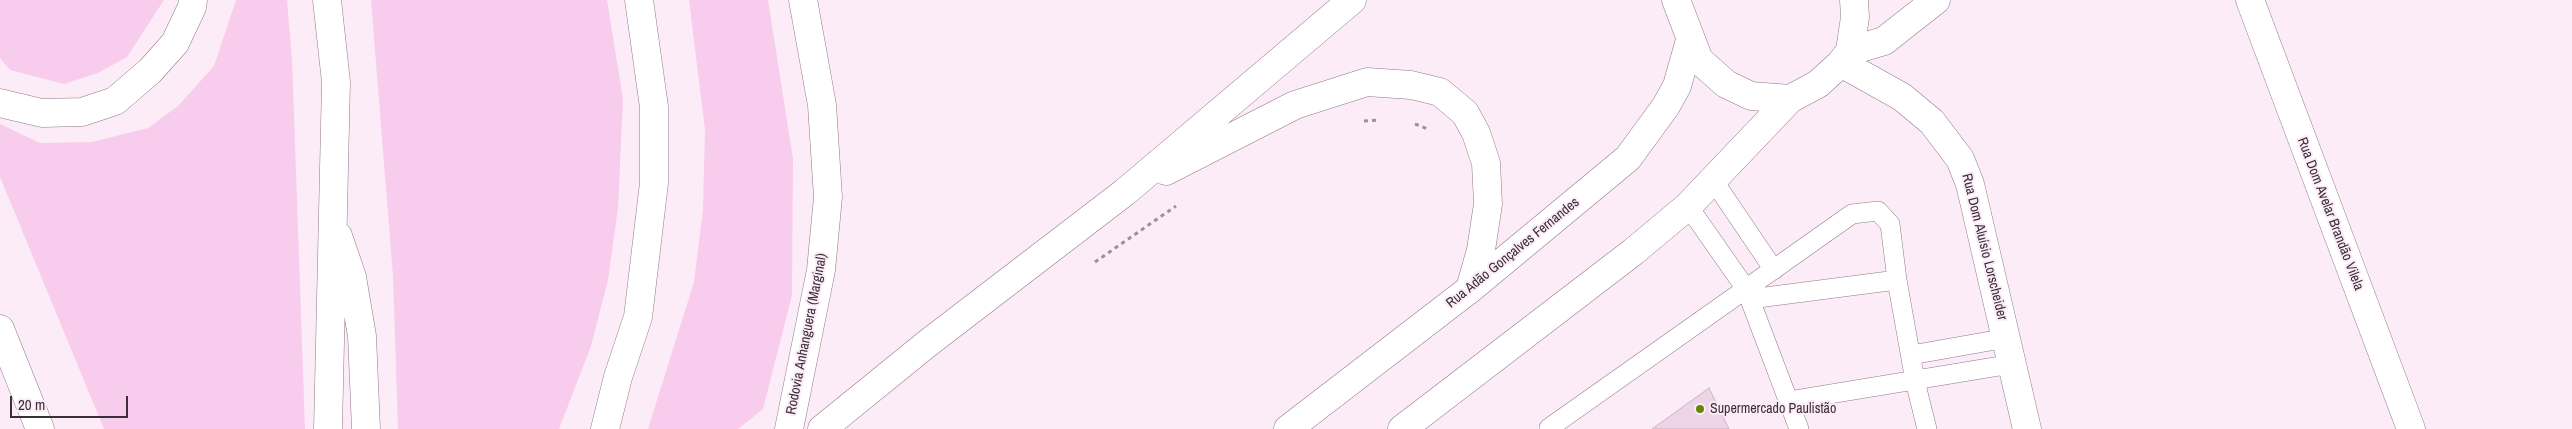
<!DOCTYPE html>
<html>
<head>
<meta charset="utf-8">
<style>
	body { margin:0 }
	#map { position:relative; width:2572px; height:429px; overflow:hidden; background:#fcecf7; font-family:"Archivo Narrow",sans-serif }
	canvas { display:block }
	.scale { position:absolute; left:10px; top:396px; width:118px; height:22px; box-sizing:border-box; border:2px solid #392f37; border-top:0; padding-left:6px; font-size:15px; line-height:18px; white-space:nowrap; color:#392f37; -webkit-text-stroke:4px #fcecf7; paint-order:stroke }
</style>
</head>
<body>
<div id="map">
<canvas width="2572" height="429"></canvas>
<div class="scale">20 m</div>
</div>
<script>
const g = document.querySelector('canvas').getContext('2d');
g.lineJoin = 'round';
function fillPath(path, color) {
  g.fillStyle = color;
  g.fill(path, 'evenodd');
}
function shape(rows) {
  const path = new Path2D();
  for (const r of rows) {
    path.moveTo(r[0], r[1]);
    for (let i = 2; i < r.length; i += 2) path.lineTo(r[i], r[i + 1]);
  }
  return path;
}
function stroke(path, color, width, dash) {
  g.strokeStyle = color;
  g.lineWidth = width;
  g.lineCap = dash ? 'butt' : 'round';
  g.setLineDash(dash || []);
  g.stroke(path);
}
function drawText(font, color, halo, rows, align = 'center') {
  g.font = font + ' "Archivo Narrow",sans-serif';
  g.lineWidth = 4;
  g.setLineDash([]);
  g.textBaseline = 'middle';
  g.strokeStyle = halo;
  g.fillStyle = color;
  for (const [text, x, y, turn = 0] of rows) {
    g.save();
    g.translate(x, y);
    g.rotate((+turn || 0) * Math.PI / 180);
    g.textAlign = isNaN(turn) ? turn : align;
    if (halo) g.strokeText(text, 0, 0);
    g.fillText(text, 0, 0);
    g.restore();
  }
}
fillPath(shape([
	[0,0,164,0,127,57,98,73,64,84,10,70,0,58],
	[236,0,287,0,292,59,305,429,104,429,0,177,0,124,40,143,92,142,148,128,178,106,214,66],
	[371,0,607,0,623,99,618,208,608,280,591,346,559,429,398,429,393,276],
	[689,0,768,0,793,159,792,295,763,409,738,429,648,429,694,282,703,210,705,130]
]), '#f8ccec');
const building = shape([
	[1709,388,1729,429,1652,429,1709,388]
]);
fillPath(building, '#edd4e6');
stroke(building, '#ccb3c5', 1);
const service = shape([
	[1713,180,1774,270],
	[1688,206,1746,289,1799,429],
	[1750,299,1897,280],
	[1911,355,2007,338],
	[1788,401,2012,364],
	[1549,428,1852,214,1878,211,1890,224,1897,280,1915,381,1927,429]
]);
const minor = shape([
	[2250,0,2411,429]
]);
const tertiary = shape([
	[1841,63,1902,97,1932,122,1960,159,1970,184,2027,429],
	[1288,429,1470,289,1628,158,1666,106,1677,86,1690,40],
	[1402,429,1633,252,1688,206,1790,99]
]);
const secondary = shape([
	[1676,0,1699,60,1726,84,1751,96,1790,99,1818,84,1841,63,1850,51,1855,17,1854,0],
	[1850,51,1884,41,1936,0]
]);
const trunk = shape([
	[789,429,821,270,828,197,822,105,803,0]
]);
const motorway = shape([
	[327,0,336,82,328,429],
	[0,103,42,113,82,112,115,101,150,71,175,43,192,7,193,0],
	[1166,171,1295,105,1367,82,1411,85,1440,92,1465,113,1476,133,1486,163,1488,204,1481,250,1470,289],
	[338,236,352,277,362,336,366,429],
	[0,329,40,429],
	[605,429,618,377,638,317,654,183,654,107,639,0],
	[822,429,928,343,1125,192,1352,0]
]);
stroke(service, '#90798a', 20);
stroke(minor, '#90798a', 29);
stroke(tertiary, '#90798a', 29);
stroke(secondary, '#90798a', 29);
stroke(trunk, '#90798a', 29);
stroke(motorway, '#90798a', 29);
stroke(shape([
	[1364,121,1380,120],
	[1415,124,1428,129],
	[1095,262,1176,206]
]), '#9e909a', 3, [4, 4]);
stroke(service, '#fff', 19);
stroke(minor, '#fff', 28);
stroke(tertiary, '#fff', 28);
stroke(secondary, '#fff', 28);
stroke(trunk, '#fff', 28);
stroke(motorway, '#fff', 28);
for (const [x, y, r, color] of [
	[1700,409,5,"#658704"]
]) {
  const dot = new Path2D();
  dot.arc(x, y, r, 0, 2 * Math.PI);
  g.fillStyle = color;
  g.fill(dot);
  stroke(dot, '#fcecf7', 2);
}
drawText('14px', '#392f37', '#fcecf7', [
	["Rua Dom Avelar Brandão Vilela",2330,214,69],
	["Rua Dom Aluísio Lorscheider",1984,247,76],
	["Rua Adão Gonçalves Fernandes",1513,253,-39],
	["Rodovia Anhanguera (Marginal)",807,334,-79]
]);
drawText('14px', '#392f37', '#fcecf7', [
	["Supermercado Paulistão",1710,409]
], 'left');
</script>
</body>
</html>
